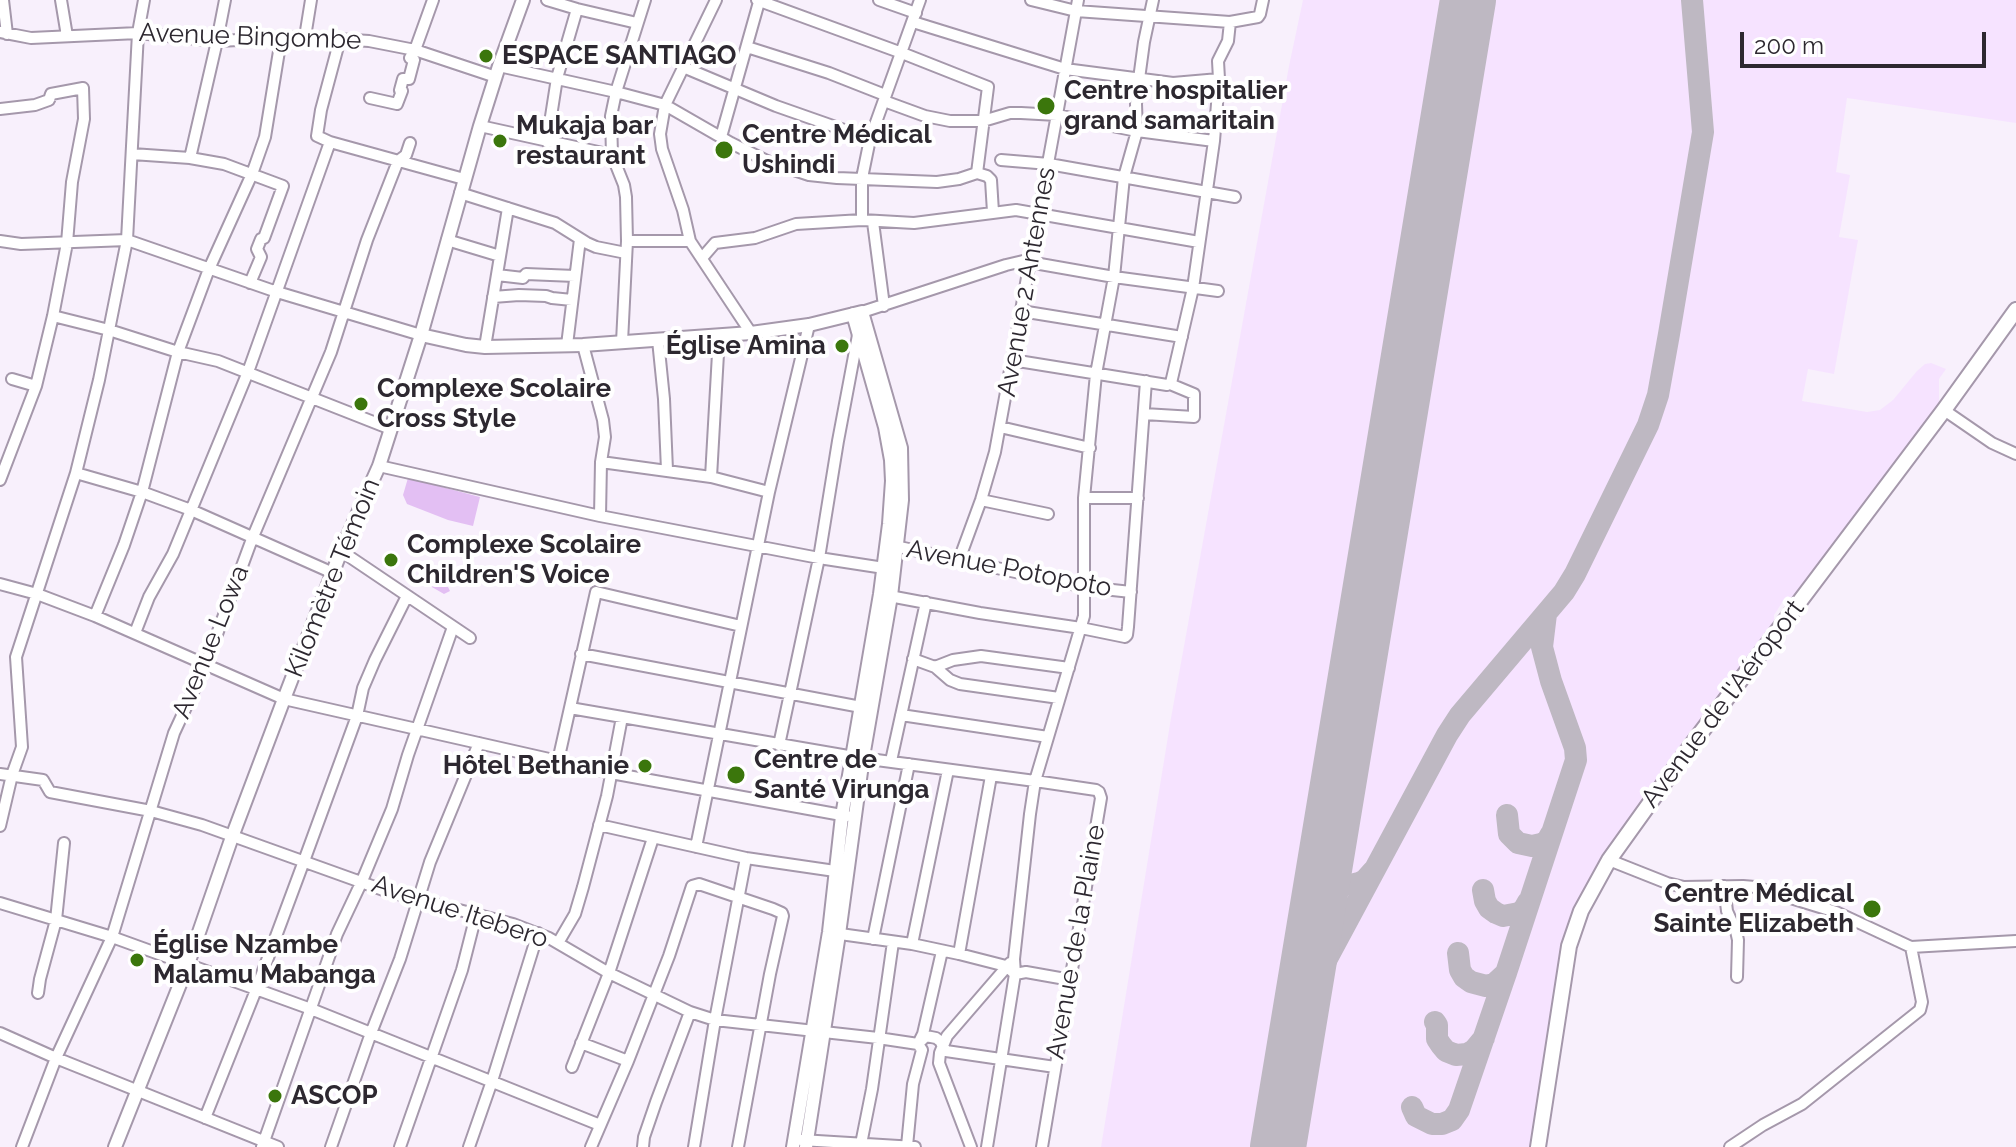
<!DOCTYPE html>
<html>
<head>
<meta charset="utf-8">
<style>
	body { margin:0 }
	#map { position:relative; width:2016px; height:1147px; overflow:hidden; background:#f8f0fc; font-family:Raleway,sans-serif }
	canvas { display:block }
	.scale { position:absolute; left:1740px; top:32px; width:246px; height:36px; box-sizing:border-box; border:4px solid #2d2830; border-top:0; padding-left:10px; font-size:24px; line-height:28px; white-space:nowrap; color:#2d2830; -webkit-text-stroke:6px #fff; paint-order:stroke }
</style>
</head>
<body>
<div id="map">
<canvas width="2016" height="1147"></canvas>
<div class="scale">200 m</div>
</div>
<script>
const g = document.querySelector('canvas').getContext('2d');
g.lineJoin = 'round';
function fillPath(path, color) {
  g.fillStyle = color;
  g.fill(path, 'evenodd');
}
function shape(rows) {
  const path = new Path2D();
  for (const r of rows) {
    path.moveTo(r[0], r[1]);
    for (let i = 2; i < r.length; i += 2) path.lineTo(r[i], r[i + 1]);
  }
  return path;
}
function stroke(path, color, width, dash) {
  g.strokeStyle = color;
  g.lineWidth = width;
  g.lineCap = dash ? 'butt' : 'round';
  g.setLineDash(dash || []);
  g.stroke(path);
}
function drawText(font, color, halo, rows, align = 'center') {
  g.font = font + ' Raleway,sans-serif';
  g.lineWidth = 8;
  g.setLineDash([]);
  g.textBaseline = 'middle';
  g.strokeStyle = halo;
  g.fillStyle = color;
  for (const [text, x, y, turn = 0] of rows) {
    g.save();
    g.translate(x, y);
    g.rotate((+turn || 0) * Math.PI / 180);
    g.textAlign = isNaN(turn) ? turn : align;
    if (halo) g.strokeText(text, 0, 0);
    g.fillText(text, 0, 0);
    g.restore();
  }
}
fillPath(shape([
	[1303,0,2016,0,2016,123,1847,98,1836,172,1850,175,1839,237,1858,240,1834,374,1808,369,1802,401,1867,412,1880,410,1893,400,1917,371,1925,364,1931,363,1946,369,1939,379,1939,404,1798,596,1785,598,1774,615,1774,626,1579,903,1532,1147,1101,1147,1171,718,1289,66]
]), '#f6e3ff');
fillPath(shape([
	[408,478,480,497,473,526,448,520,407,504,403,495],
	[423,571,448,587,450,591,444,594,418,579]
]), '#e3bff3');
stroke(shape([
	[1507,815,1509,834,1518,843,1532,846,1541,844,1547,841,1551,834],
	[1325,860,1329,874,1336,881,1343,884,1351,885,1359,883,1365,880,1373,871],
	[1483,890,1485,901,1489,908,1496,913,1503,916,1519,913,1524,909,1528,902],
	[1458,953,1460,970,1464,977,1471,982,1486,986,1494,984,1506,973],
	[1300,1013,1309,992,1447,735,1460,715,1564,592,1575,574,1648,425,1658,395,1669,334,1703,132,1692,0],
	[1435,1022,1437,1025,1437,1039,1441,1045,1446,1051,1456,1055,1467,1054,1474,1050,1484,1038],
	[1412,1107,1416,1116,1432,1124,1442,1124,1452,1120,1459,1110,1506,973,1576,760,1575,748,1551,681,1542,647,1546,614]
]), '#beb8c2', 22);
stroke(shape([
	[1278,1147,1468,0]
]), '#beb8c2', 56);
const minor = shape([
	[3,0,7,34],
	[61,0,67,36],
	[547,0,577,9,637,23],
	[716,0,665,105,660,134,662,149,683,210,690,241,751,333],
	[757,0,902,53,988,87,977,173],
	[879,0,916,13],
	[1031,0,1076,11,1230,22,1258,17,1260,14,1263,0],
	[913,22,1065,69,1173,83,1219,79],
	[0,32,31,38,138,33,217,41,305,37,369,41,415,50,496,77],
	[305,37,311,0],
	[747,47,829,73,885,95],
	[499,66,616,92,665,105,731,143,767,161,809,175,837,178,937,182,959,179,977,173,987,176,991,180,993,212],
	[683,67,776,106,870,139],
	[370,98,397,104,402,91,400,90,403,79,409,79,414,60,410,58,415,50,433,0],
	[884,101,925,116,950,121,983,121,1010,113,1021,113,1057,115,1137,131,1214,141],
	[0,109,35,105,49,100,51,94,83,88,84,119,72,182,67,243,53,316,36,386,0,480],
	[1217,117,1237,119],
	[480,126,612,155],
	[721,137,759,2],
	[330,142,317,136,321,110,340,39],
	[547,142,557,78,577,9],
	[132,154,190,158,224,164,283,186,264,238,261,239,257,249,261,257,250,283],
	[190,158,217,41,225,0],
	[1001,160,1049,164,1235,197],
	[460,193,555,223,587,243,596,247,626,253],
	[862,220,862,178,870,139,920,0],
	[873,222,884,306],
	[447,240,500,256],
	[0,241,21,244,127,240,277,292,421,335],
	[627,241,690,241],
	[702,258,715,243,755,238,796,224,862,220,914,223,1016,210,1199,242],
	[497,275,523,278,526,274,575,276],
	[493,297,519,295,546,296,552,298,572,300],
	[1021,311,1182,337],
	[862,312,1006,265,1023,261,1114,277,1218,291],
	[53,316,109,330,178,352,218,361,391,429],
	[658,340,664,399,667,470],
	[622,342,627,241,626,197,624,185,612,155,611,116,616,92,645,0],
	[567,345,580,239],
	[583,345,603,420,605,437,601,462,600,516],
	[485,347,508,208],
	[1012,360,1167,385,1171,383,1193,288,1214,141,1219,79,1218,61,1228,41,1230,22],
	[12,379,36,386],
	[1944,410,1992,443,2016,454],
	[1144,414,1194,417,1194,394,1170,384],
	[1000,427,1090,448],
	[601,462,711,477,769,492],
	[379,466,600,516,819,558,884,568],
	[76,473,142,492,191,510,333,573],
	[711,477,719,336],
	[1084,498,1138,498],
	[981,500,1048,514],
	[890,545,1085,587,1131,592],
	[341,551,470,638],
	[959,560,981,500,995,452,1078,0],
	[0,584,37,594,95,616,284,699,611,773,847,816],
	[884,595,980,613,1081,628,1125,637,1127,635,1128,627,1146,381],
	[95,616,124,545,142,492,178,352,209,269,252,174,265,137,281,39],
	[135,633,149,597,173,554,248,372,330,142,464,179],
	[581,654,861,707],
	[913,659,935,667,950,680,960,684,1059,698],
	[935,667,953,660,981,656,1069,668],
	[570,708,854,757,1035,781,1096,790,1099,792,1101,798,1042,1147],
	[901,715,1048,737],
	[779,745,819,558,838,441,858,335],
	[558,761,596,592,741,626],
	[891,761,926,602],
	[0,774,43,780,50,792,151,811,202,825,386,891,513,924,549,938,609,973,690,1012,715,1020,878,1038,918,1044,926,1036,936,1038,940,1041,946,1051,1055,1067],
	[599,825,746,858,835,871],
	[0,826,12,775,22,747,16,657,76,473,99,380,127,240,138,33,144,0],
	[696,847,769,492,809,325],
	[1609,860,1667,883,1684,887,1743,886,1755,887,1836,912,1911,947,2016,941],
	[1724,886,1727,911,1736,931,1738,940,1737,977],
	[0,903,112,937,311,1009,600,1125],
	[833,933,912,944,959,954,1006,966,1015,974,1026,972,1071,980],
	[873,939,909,764],
	[558,943,575,914,583,887,607,796,622,717],
	[912,944,948,770],
	[959,954,991,776],
	[38,993,40,979,56,920,64,843],
	[0,1033,56,1058,278,1147],
	[581,1043,628,1061],
	[572,1067,609,973,653,838],
	[205,1118,256,990,304,861,357,716,363,688,375,660,407,596],
	[801,1140,915,1147],
	[861,1144,872,1089,893,942],
	[907,1146,913,1084,922,1050,918,1044,923,1034,942,951],
	[22,1147,56,1058,112,937,174,733,206,664,252,539,331,352,367,240,398,161,406,155,410,143],
	[262,1147,337,934,362,881,392,809,408,755,453,627],
	[331,1147,371,1033,400,959,430,862,479,743],
	[400,1147,462,970,476,915],
	[469,1147,492,1081,538,933],
	[591,1147,628,1061,669,956,692,886,699,884,773,909,782,913,783,916,770,974,738,1147],
	[643,1147,644,1137,656,1102,690,1012],
	[694,1147,715,1020,746,858],
	[971,1147,939,1063,940,1053,947,1036,1010,963],
	[987,1147,1015,974,1014,959,1030,814,1035,781,1084,616,1084,498,1096,374,1114,277,1124,177,1137,131,1136,104,1139,79,1144,42,1153,0],
	[1730,1147,1763,1125,1802,1104,1920,1010,1922,1002,1911,947]
]);
const major = shape([
	[421,335,466,345,485,347,583,345,751,333,809,325,862,312,901,448,902,500,891,596,863,757,839,934,806,1147],
	[115,1147,188,964,232,837,284,699,341,551,379,466,421,335,480,126,499,66,523,0],
	[793,1147,829,932,842,816,880,594,889,524,892,481,891,460,885,427,853,314]
]);
const highway = shape([
	[1538,1147,1569,946,1581,911,1609,860,1690,747,1944,410,2016,310]
]);
stroke(minor, '#a598ab', 14);
stroke(major, '#a598ab', 16);
stroke(highway, '#a598ab', 18);
stroke(minor, '#fff', 10);
stroke(major, '#fff', 12);
stroke(highway, '#fff', 14);
for (const [x, y, r, color] of [
	[486,56,8,"#3b760c"],
	[1046,106,10,"#3b760c"],
	[500,141,8,"#3b760c"],
	[724,150,10,"#3b760c"],
	[842,346,8,"#3b760c"],
	[361,404,8,"#3b760c"],
	[391,560,8,"#3b760c"],
	[645,766,8,"#3b760c"],
	[736,775,10,"#3b760c"],
	[1872,909,10,"#3b760c"],
	[137,960,8,"#3b760c"],
	[275,1096,8,"#3b760c"]
]) {
  const dot = new Path2D();
  dot.arc(x, y, r, 0, 2 * Math.PI);
  g.fillStyle = color;
  g.fill(dot);
  stroke(dot, '#fff', 3);
}
drawText('26px', '#2d2830', '#fff', [
	["Avenue Bingombe",250,37,2],
	["Avenue 2 Antennes",1027,282,-80],
	["Avenue Potopoto",1009,569,11],
	["Kilomètre Témoin",333,578,-68],
	["Avenue Lowa",211,642,-68],
	["Avenue de l'Aéroport",1723,704,-53],
	["Avenue Itebero",460,912,18],
	["Avenue de la Plaine",1076,942,-80]
]);
drawText('bold 26px', '#2d2830', '#fff', [
	["ESPACE SANTIAGO",502,56],
	["Centre hospitalier",1064,91],
	["grand samaritain",1064,121],
	["Mukaja bar",516,126],
	["restaurant",516,156],
	["Centre Médical",742,135],
	["Ushindi",742,165],
	["Église Amina",826,346,"right"],
	["Complexe Scolaire",377,389],
	["Cross Style",377,419],
	["Complexe Scolaire",407,545],
	["Children'S Voice",407,575],
	["Centre de",754,760],
	["Santé Virunga",754,790],
	["Hôtel Bethanie",629,766,"right"],
	["Centre Médical",1854,894,"right"],
	["Sainte Elizabeth",1854,924,"right"],
	["Église Nzambe",153,945],
	["Malamu Mabanga",153,975],
	["ASCOP",291,1096]
], 'left');
</script>
</body>
</html>
